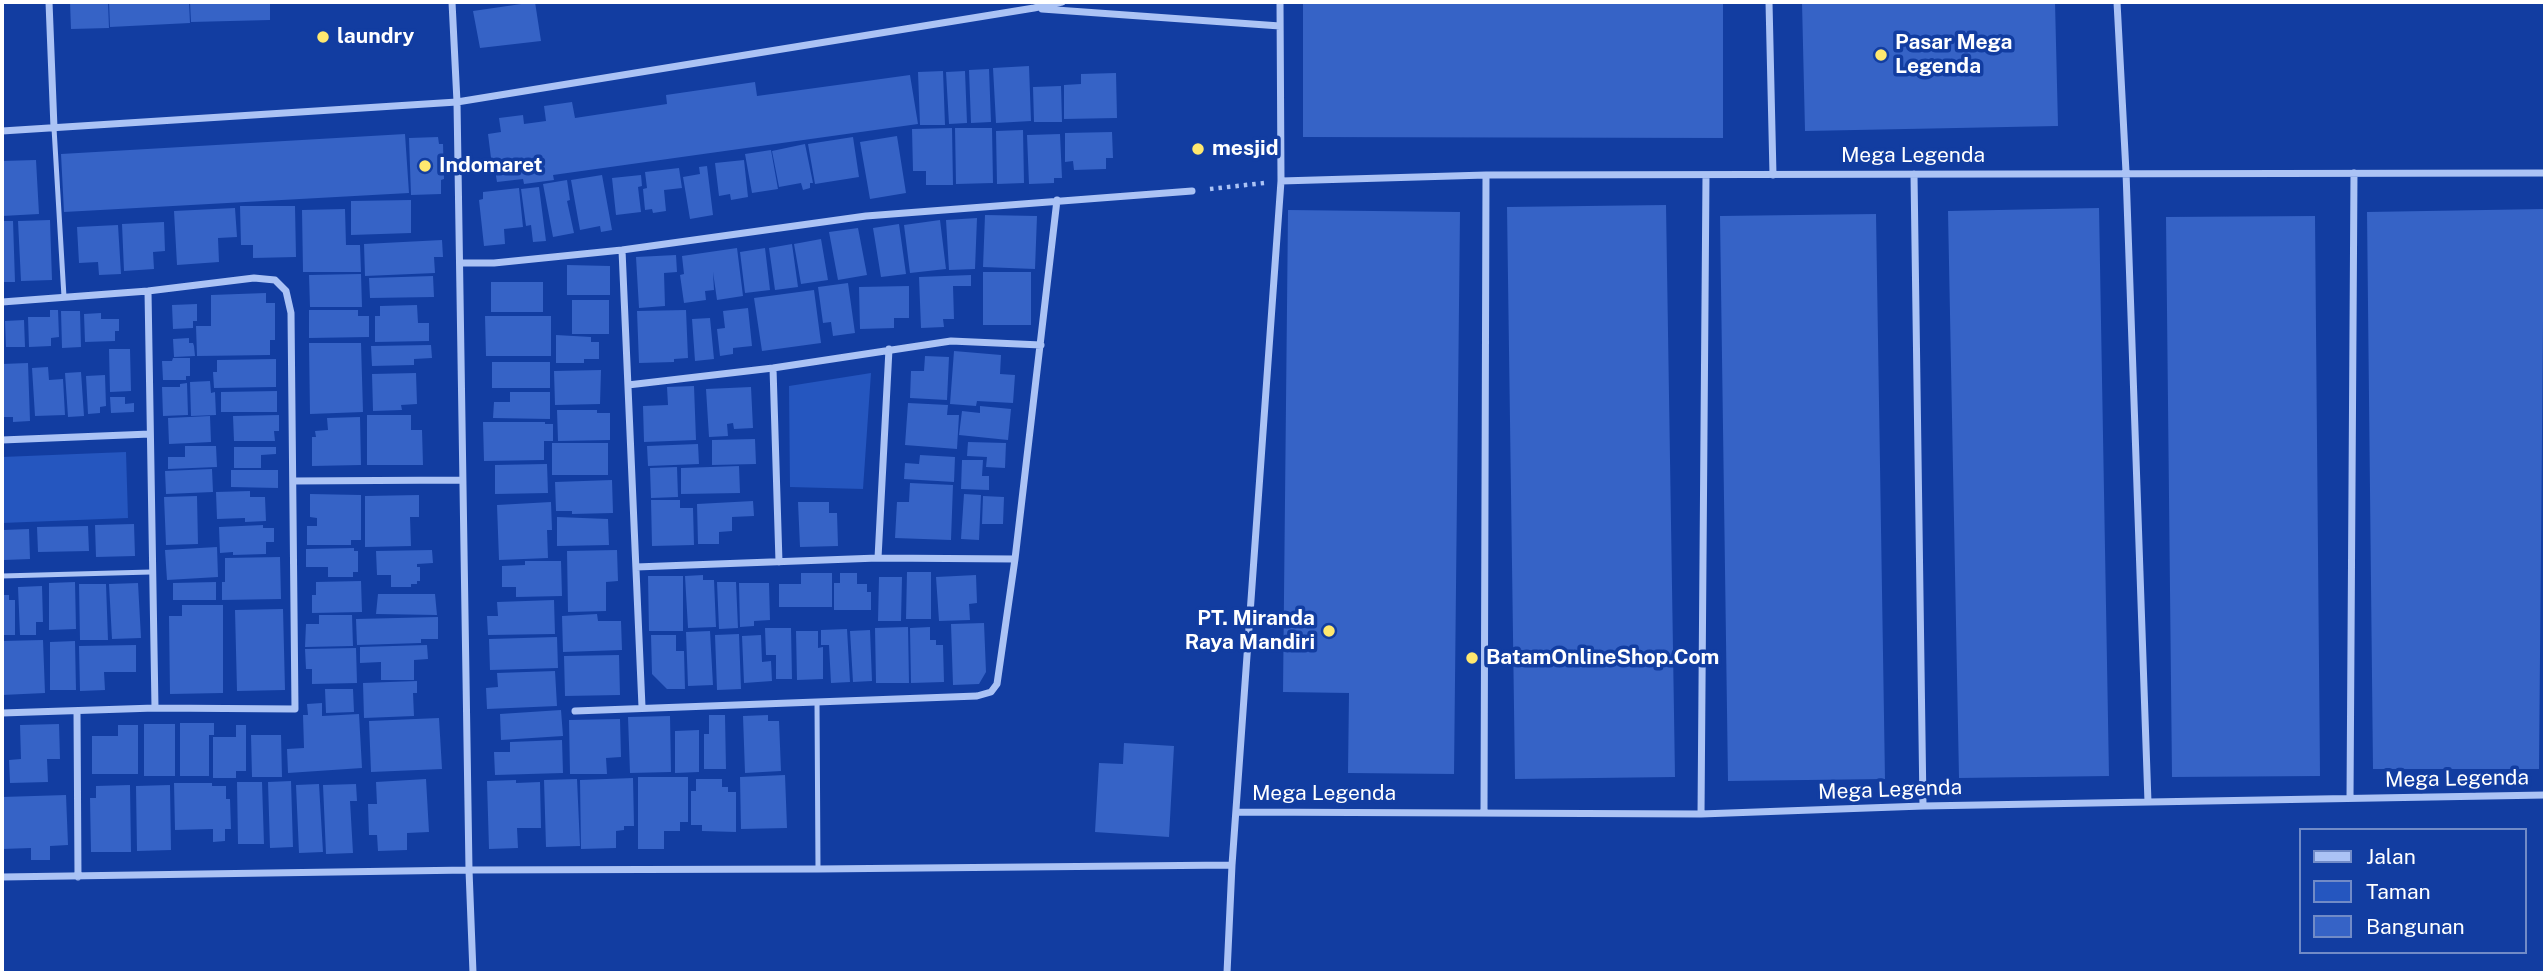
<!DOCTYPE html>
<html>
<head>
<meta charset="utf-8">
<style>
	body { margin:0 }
	#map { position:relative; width:2547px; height:975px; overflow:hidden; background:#123da1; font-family:"Public Sans",sans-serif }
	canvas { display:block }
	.frame { position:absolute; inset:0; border:4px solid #fff; pointer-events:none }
	.legend { position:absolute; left:2299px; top:828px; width:228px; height:126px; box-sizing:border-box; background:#123da1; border:2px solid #718bc7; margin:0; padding:9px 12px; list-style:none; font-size:21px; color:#fff }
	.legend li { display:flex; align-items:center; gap:14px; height:35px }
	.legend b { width:35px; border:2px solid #718bc7 }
</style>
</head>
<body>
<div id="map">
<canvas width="2547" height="975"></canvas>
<div class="frame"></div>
<ul class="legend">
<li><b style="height:9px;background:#abc3f5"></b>Jalan</li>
<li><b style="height:19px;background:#2556bf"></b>Taman</li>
<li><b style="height:19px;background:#3663c6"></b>Bangunan</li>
</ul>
</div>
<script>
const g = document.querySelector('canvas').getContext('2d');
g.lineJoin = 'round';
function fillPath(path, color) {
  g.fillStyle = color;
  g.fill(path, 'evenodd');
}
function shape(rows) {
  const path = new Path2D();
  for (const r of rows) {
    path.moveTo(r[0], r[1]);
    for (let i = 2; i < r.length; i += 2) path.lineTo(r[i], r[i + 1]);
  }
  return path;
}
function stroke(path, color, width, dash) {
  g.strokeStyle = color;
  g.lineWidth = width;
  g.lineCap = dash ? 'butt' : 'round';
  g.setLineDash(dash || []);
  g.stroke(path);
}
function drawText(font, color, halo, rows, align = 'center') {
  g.font = font + ' "Public Sans",sans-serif';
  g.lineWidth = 7;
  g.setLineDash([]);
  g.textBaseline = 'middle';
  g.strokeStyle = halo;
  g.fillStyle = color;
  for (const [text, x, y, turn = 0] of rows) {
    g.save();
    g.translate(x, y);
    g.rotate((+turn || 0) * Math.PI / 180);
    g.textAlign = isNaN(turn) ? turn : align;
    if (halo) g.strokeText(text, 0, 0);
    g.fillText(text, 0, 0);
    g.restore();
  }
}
fillPath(shape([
	[871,373,863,489,790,487,789,386],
	[126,452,128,518,2,523,2,457]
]), '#2556bf');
fillPath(shape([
	[70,2,108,2,109,28,71,29],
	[109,2,189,2,190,23,110,27],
	[190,2,270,2,270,20,191,22],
	[535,2,541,41,480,48,473,11],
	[1303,2,1723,3,1723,138,1303,137],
	[1802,2,2055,2,2058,126,1805,131],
	[1029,66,1031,121,996,123,993,68],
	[989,69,991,122,971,123,969,70],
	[943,71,945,125,920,125,918,72],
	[965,71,967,123,949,124,946,72],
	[1116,73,1117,118,1064,119,1064,85,1081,84,1081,74],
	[910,75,918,124,553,175,554,180,524,184,523,179,497,182,493,158,491,158,488,134,501,132,499,118,523,115,524,124,546,121,544,106,572,102,575,118,667,104,666,95,755,82,757,96],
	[1061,86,1062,122,1034,122,1033,87],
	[952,128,953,185,926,185,926,171,913,171,912,129],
	[955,128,992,128,993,183,956,184],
	[1023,130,1024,183,997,184,996,131],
	[1112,132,1113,158,1106,158,1106,169,1074,170,1073,161,1065,162,1065,133],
	[405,134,409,193,64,212,61,154],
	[1060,134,1062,178,1054,178,1054,183,1029,184,1027,135],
	[897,136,906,193,870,199,860,142],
	[438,137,439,144,443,144,444,179,441,180,441,194,411,195,409,138],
	[853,137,859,177,815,184,808,144],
	[805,144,813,183,810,183,810,188,803,190,801,183,779,187,772,151],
	[771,150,778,189,752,193,745,154],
	[36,160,39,214,2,216,2,161],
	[744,160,748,197,731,200,730,194,719,196,715,163],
	[707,166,713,215,690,219,683,177,700,174,699,167],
	[679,168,682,188,664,190,666,211,653,213,652,209,645,210,643,189,647,188,645,172],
	[602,175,612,230,601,232,600,226,580,230,571,180],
	[641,175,642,186,638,187,641,212,616,215,612,178],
	[567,180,570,200,567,201,574,233,553,237,543,184],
	[539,187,546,241,533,242,531,225,526,226,521,189],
	[519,188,523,227,504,229,505,244,484,246,479,200,483,199,483,192],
	[411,200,411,233,351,235,351,201],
	[1666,205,1675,777,1515,779,1507,207],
	[240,206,295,206,296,257,253,258,253,245,241,245],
	[235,208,237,237,218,238,219,262,177,265,174,211],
	[2099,208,2109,776,1959,778,1948,211],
	[345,209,346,245,360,245,361,272,303,272,302,210],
	[2544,209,2539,769,2373,769,2367,212],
	[1288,210,1460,212,1454,774,1348,773,1349,693,1283,692],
	[1876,214,1885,779,1728,781,1720,216],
	[985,215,1037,216,1035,269,983,267],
	[2315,216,2320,776,2172,777,2166,217],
	[977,218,975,269,949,270,946,220],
	[50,220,52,280,21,281,18,221],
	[940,220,946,269,910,273,904,225],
	[2,221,13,221,15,282,2,282],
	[164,222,165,251,153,252,154,269,124,271,122,224],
	[899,224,906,274,881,277,873,228],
	[118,225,121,274,99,275,98,262,79,263,77,227],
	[858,228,867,275,838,280,829,232],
	[821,239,828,280,801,284,794,244],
	[442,240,443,257,434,257,435,273,365,276,364,244],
	[792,244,798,287,775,290,769,248],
	[737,248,743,296,717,300,713,272,714,290,705,291,706,300,684,303,680,275,684,274,682,256],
	[765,248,770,290,745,293,740,252],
	[676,255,677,272,664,273,665,306,639,308,636,257],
	[567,265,610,266,610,295,567,295],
	[983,272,1031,272,1031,325,983,325],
	[361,274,362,307,310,307,309,275],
	[971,275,971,286,953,286,954,319,943,319,944,327,921,328,919,277],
	[433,276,434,297,370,298,369,278],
	[491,282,543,282,543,312,491,312],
	[848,283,855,333,833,336,831,322,823,323,818,287],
	[909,286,909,318,894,318,894,328,860,329,859,287],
	[814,290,821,343,762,351,754,298],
	[266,293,266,303,275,303,275,340,270,340,270,355,197,356,196,326,211,326,211,295],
	[572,300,609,300,609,334,572,334],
	[197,304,197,321,193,321,193,328,173,329,172,305],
	[417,305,418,323,429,323,429,341,375,342,375,316,380,316,380,306],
	[748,308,752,346,733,348,733,354,720,356,717,329,725,328,723,311],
	[50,310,58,310,59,337,51,338,51,346,29,347,28,317,50,317],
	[309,310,358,310,358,316,369,316,369,337,309,338],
	[686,310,688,358,674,359,674,362,639,363,637,311],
	[61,311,80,311,81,347,62,348],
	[101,313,101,319,119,319,119,331,115,331,115,341,85,342,84,314],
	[485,316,551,316,551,356,486,356],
	[710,318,714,359,695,361,692,319],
	[24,320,25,347,6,347,5,321],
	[556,335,591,337,591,342,599,342,599,359,584,359,584,363,556,363],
	[189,338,189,343,193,343,194,346,195,356,174,357,173,339],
	[309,343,361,343,363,412,310,414],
	[431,345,432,358,414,359,414,365,372,366,371,346],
	[109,349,130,349,131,391,110,392],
	[954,351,1001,355,1000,374,1015,375,1013,403,977,401,976,406,950,404],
	[925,356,949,357,947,400,910,398,911,371,924,371],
	[173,358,190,358,190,376,186,376,186,380,163,380,162,361,172,361],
	[276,359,276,387,214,388,213,372,217,372,217,360],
	[492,362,550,362,550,388,492,388],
	[28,363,30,421,13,422,13,417,2,417,2,364],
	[48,367,49,380,63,379,65,415,35,416,32,368],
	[601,370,600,404,555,405,554,371],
	[81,372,84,416,68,417,65,373],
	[416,373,417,404,401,405,402,410,373,411,372,374],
	[105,375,106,406,100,407,100,413,88,414,86,376],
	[210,381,211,393,215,392,216,415,191,416,190,382],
	[187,383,188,415,163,416,162,387,180,387,180,384],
	[694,386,696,440,644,442,643,406,668,405,667,387],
	[751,387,753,428,734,429,733,423,727,424,728,436,709,437,706,389],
	[277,391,277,412,221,412,221,392],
	[510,392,550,392,550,419,493,418,494,402,510,402],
	[110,397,125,397,125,404,134,403,134,412,111,413],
	[908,403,948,405,947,415,959,415,957,449,905,445],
	[980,406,1011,409,1008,440,959,435,962,411,980,413],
	[557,410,597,410,597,413,610,413,610,440,558,441],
	[279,415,279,431,274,431,275,441,234,441,233,416],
	[367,415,411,415,411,430,422,430,423,465,367,465],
	[210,416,211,442,169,444,168,418],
	[360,417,361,465,312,466,312,437,316,437,315,431,328,430,327,418],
	[483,422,545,422,545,424,553,424,553,441,544,441,544,460,484,461],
	[755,439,756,464,712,465,712,440],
	[968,442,1006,443,1005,468,986,467,987,457,967,456],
	[552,443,608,443,608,475,552,475],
	[698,444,699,464,648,466,647,446],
	[185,446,216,446,217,467,168,469,168,457,185,457],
	[234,447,276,447,276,454,261,455,261,468,234,468],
	[920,455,955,457,954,482,904,479,905,463,919,464],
	[962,460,983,460,982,476,989,476,989,490,961,489],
	[547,464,548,493,495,494,495,465],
	[739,466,740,493,681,494,681,468],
	[677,467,678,497,651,498,650,468],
	[212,469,213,492,166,494,165,471],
	[231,470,278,470,278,488,231,487],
	[612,480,613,513,572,514,572,511,556,511,555,482],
	[910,483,953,485,951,540,895,538,897,502,909,502],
	[250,491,250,497,265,497,266,521,245,522,245,518,217,519,216,492],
	[310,494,361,495,361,540,351,540,351,545,307,545,307,526,317,526,317,518,310,517],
	[964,494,981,495,979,540,961,539],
	[419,495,419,517,410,517,411,546,365,547,365,496],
	[197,496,198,544,166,545,164,497],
	[983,496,1004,497,1003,524,982,524],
	[651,500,680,500,680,508,693,508,694,545,652,546],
	[753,501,754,516,732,517,732,531,719,532,719,544,698,544,697,504],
	[551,502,552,530,547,530,548,558,499,560,497,505],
	[798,502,829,502,829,513,837,513,838,546,800,547],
	[557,517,608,519,609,545,557,546],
	[134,524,135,556,96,557,95,525],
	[263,525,263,528,274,528,274,542,266,542,266,554,233,555,233,552,220,553,219,527],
	[88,526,89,551,38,552,37,527],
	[29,529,30,559,4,560,3,530],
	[217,547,218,577,167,580,165,550],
	[354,548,354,551,358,551,358,572,353,572,353,577,328,577,328,567,306,567,306,549],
	[432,550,433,563,417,564,417,567,420,567,420,581,417,581,417,584,411,584,411,587,391,587,391,575,377,575,376,551],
	[617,550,618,581,606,582,606,611,568,612,567,551],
	[280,557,281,599,222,600,222,582,225,582,225,558],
	[525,561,561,561,562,596,516,597,516,587,502,587,502,566,525,565],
	[907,572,931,572,931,619,906,619],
	[801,573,832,573,832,607,779,607,779,584,801,584],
	[840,573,857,573,857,584,867,584,867,592,871,592,871,610,834,610,834,583,840,583],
	[703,575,703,580,714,580,716,627,688,628,685,576],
	[976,575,977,603,969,604,970,620,939,621,936,577],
	[648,576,683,576,683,631,649,631],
	[879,577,902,577,901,621,878,621],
	[361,581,362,612,312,613,312,595,316,595,316,582],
	[75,582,76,629,49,630,49,583],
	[216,582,216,600,173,600,173,583],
	[717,582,736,582,738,628,719,629],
	[138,583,141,638,112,639,109,584],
	[739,583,769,583,770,620,754,621,754,626,740,627],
	[79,584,106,584,108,640,80,640],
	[42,586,43,622,36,622,36,635,20,635,18,587],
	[378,594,435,594,437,615,376,614],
	[2,595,9,595,9,600,15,600,15,635,2,635],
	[554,600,555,634,488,635,487,616,498,616,497,602],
	[182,605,223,605,223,693,170,694,169,616,182,616],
	[283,609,285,690,237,691,235,610],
	[597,614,598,621,621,621,622,650,563,652,562,616],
	[319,615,352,615,353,646,305,647,306,624,319,624],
	[438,617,438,639,421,639,421,643,357,645,356,619],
	[984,623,986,672,979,684,953,685,951,624],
	[908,627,909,683,876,683,875,628],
	[930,627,930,640,936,640,936,645,943,645,944,682,911,683,910,628],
	[765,628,791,628,792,679,776,679,776,655,766,655],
	[847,629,850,682,831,683,829,645,821,645,821,630],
	[870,630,872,681,853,682,850,631],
	[710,631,713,685,688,686,686,632],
	[796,631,818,631,818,648,823,647,823,679,797,680],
	[739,634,741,689,717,690,715,635],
	[651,635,676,635,676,651,684,651,685,689,667,689,652,674],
	[761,635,762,662,771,661,772,681,744,683,742,636],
	[557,637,558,668,490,670,489,639],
	[43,640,45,693,2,695,2,641],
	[75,641,76,690,50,690,50,642],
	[136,645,136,672,104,672,105,690,80,691,79,646],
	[427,645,428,659,414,660,414,680,381,680,381,662,360,663,360,647],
	[356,648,357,683,312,684,312,669,306,669,305,649],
	[619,655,620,695,565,696,564,656],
	[555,671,557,706,487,709,486,688,498,687,497,673],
	[417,681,417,693,413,693,414,716,364,718,363,683],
	[325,689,353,689,354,712,326,713],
	[322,703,322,716,359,714,362,768,288,773,287,749,304,748,303,715,308,715,307,704],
	[561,710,563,736,501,740,500,714],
	[709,715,725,715,726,769,704,769,704,734,709,734],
	[768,715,768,721,779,721,781,771,745,773,743,716],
	[670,716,671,772,630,773,628,717],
	[439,718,442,769,371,772,369,721],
	[620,719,621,757,606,758,607,774,570,774,569,720],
	[180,723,214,723,214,735,209,735,209,776,180,776],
	[59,724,60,759,47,759,48,782,10,783,9,760,21,759,20,725],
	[144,724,175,724,175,776,144,776],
	[118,725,138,725,138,774,92,774,92,736,118,736],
	[236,725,246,725,246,771,236,771,236,778,213,778,213,737,236,737],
	[699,730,699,772,675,773,675,731],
	[251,735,281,735,282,777,252,777],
	[562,740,563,773,495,775,494,752,510,752,510,742],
	[1124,743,1174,746,1169,837,1095,832,1099,763,1123,764],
	[785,775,787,828,741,829,740,777],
	[638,777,688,777,688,822,680,822,680,831,664,831,664,849,638,849],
	[633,778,634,826,624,826,624,830,616,831,616,848,581,849,580,780],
	[426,779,429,832,407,833,407,850,378,851,377,835,369,835,368,804,377,804,376,782],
	[577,779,580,846,546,847,544,780],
	[696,779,722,779,722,787,728,787,728,792,736,792,736,832,702,831,702,825,691,825,691,791,696,791],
	[516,780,516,783,540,782,541,828,517,828,518,848,489,849,487,781],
	[291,781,293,847,270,848,268,782],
	[237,782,262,782,264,844,238,844],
	[174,783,212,783,212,786,226,786,226,799,230,799,231,829,225,829,225,841,213,842,213,829,175,830],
	[319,784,323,852,299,853,296,785],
	[356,784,357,801,350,801,353,853,326,854,323,785],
	[130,785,131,852,91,852,90,798,96,798,96,786],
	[170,785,171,850,137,851,136,786],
	[66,795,68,845,50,846,50,860,31,860,31,848,2,849,2,797]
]), '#3663c6');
stroke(shape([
	[1210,189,1264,183]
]), '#abc3f5', 4.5, [3.5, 5]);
stroke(shape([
	[54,128,64,297],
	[2,576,151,572],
	[817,702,818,869]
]), '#abc3f5', 5);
stroke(shape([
	[49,2,54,128],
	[452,2,457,102,469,870,473,973],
	[1769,2,1773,175],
	[2117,2,2126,172,2148,802],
	[1042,9,1280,26],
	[2,131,457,102,1034,8,1062,2],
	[1914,174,1923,806],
	[1281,181,1486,175,2545,173],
	[622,250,642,707],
	[460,263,494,263,622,250,866,216,1192,191],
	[148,291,155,708],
	[2,302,148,291,254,278,275,280,286,291,291,313,295,709,155,708,2,713],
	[773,368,779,562],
	[628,385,773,368,951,341,1041,345],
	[2,440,150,434],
	[293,481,462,480],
	[878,558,889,349],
	[636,567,878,558,1015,559],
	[77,711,78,877],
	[575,711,977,696,991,692,997,684,1015,559,1057,200],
	[2350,798,2354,173],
	[1236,812,1701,814,1923,806,2545,795],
	[1484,812,1486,175],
	[1701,814,1706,175],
	[2,877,469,870,818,869,1232,865],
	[1227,973,1232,865,1281,181,1280,2]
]), '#abc3f5', 7);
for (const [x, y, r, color] of [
	[323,37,7,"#ffe86f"],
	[1881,55,7,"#ffe86f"],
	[1198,149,7,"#ffe86f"],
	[425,166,7,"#ffe86f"],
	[1329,631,7,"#ffe86f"],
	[1472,658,7,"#ffe86f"]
]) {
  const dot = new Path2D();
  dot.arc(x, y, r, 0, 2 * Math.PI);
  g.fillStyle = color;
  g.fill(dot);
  stroke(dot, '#123da1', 2.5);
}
drawText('bold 21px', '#fff', '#123da1', [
	["laundry",337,37],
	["Pasar Mega",1895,43],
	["Legenda",1895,67],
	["mesjid",1212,149],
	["Indomaret",439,166],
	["PT. Miranda",1315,619,"right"],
	["Raya Mandiri",1315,643,"right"],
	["BatamOnlineShop.Com",1486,658]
], 'left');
drawText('21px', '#fff', '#123da1', [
	["Mega Legenda",1913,156],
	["Mega Legenda",2457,779,-1],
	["Mega Legenda",1890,790,-2],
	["Mega Legenda",1324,794]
]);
</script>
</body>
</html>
